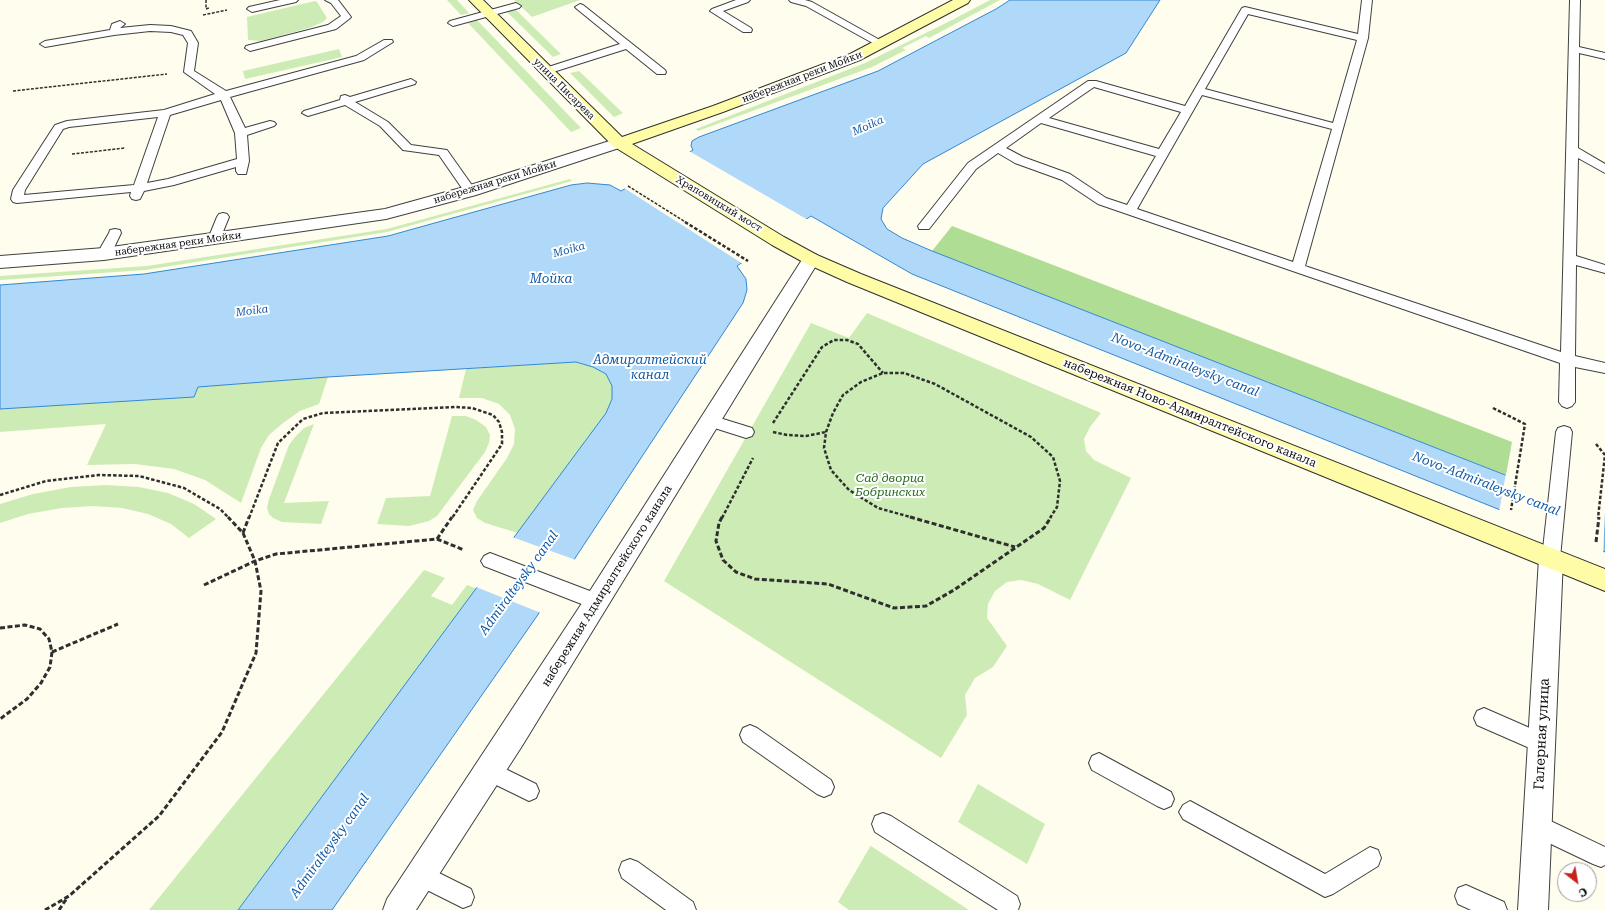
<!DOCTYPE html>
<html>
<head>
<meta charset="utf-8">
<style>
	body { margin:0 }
	#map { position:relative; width:1605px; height:910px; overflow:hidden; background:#fffded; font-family:"Roboto Serif",serif }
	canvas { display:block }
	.north { position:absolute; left:1557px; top:862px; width:40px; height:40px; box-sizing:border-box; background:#fff; border:1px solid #9e9e9e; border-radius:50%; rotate:149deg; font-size:11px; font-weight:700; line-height:16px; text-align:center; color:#0d0d0d }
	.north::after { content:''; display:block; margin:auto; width:14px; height:18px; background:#c5221e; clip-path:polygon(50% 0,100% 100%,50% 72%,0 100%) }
</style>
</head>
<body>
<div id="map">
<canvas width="1605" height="910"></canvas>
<div class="north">С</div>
</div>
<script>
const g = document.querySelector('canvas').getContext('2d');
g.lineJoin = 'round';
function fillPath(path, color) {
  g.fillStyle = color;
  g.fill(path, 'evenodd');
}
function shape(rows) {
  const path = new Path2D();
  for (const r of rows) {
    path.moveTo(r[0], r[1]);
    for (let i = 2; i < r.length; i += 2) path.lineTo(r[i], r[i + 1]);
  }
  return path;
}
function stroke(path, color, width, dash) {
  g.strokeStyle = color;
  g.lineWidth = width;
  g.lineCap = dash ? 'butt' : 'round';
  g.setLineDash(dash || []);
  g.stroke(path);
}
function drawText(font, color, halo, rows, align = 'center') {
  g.font = font + ' "Roboto Serif",serif';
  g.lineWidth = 4;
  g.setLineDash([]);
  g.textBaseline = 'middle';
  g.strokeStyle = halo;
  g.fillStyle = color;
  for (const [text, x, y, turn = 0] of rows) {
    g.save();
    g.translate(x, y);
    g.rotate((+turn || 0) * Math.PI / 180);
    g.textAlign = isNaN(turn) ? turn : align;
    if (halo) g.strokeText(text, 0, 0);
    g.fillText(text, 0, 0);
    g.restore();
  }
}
fillPath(shape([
	[447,0,457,0,469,13,461,15],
	[514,0,580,0,532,17],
	[990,0,1000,0,929,38,926,36,902,48,906,50,872,67,698,131,696,129,865,63,952,20],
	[315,1,317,2,327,18,323,22,309,28,261,41,248,40,247,17],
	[515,9,561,54,553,57,507,12],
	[477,20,581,128,571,132,468,23],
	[339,49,342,57,245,79,243,71],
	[579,71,623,113,614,117,570,73],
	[570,179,572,181,387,232,145,270,0,280,0,276,147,266,387,229],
	[867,313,1101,413,1090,427,1084,439,1086,451,1094,460,1131,478,1070,600,1038,584,1021,580,1007,582,995,591,988,604,987,618,1007,646,993,667,975,678,965,695,967,715,941,758,664,581,811,323,849,338],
	[576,362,593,367,606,374,612,386,612,399,606,413,518,533,485,523,477,518,473,510,477,501,507,458,514,444,515,429,510,415,499,404,482,398,459,398,466,369],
	[328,377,319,404,300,411,283,423,269,435,261,448,241,503,205,480,174,469,135,464,87,465,106,424,0,432,0,409,194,397,198,387],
	[452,416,466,416,476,420,486,427,490,435,489,443,485,452,437,516,429,521,409,526,377,524,386,498,430,496],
	[314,424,284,503,329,501,321,524,282,522,273,518,269,514,267,508,269,499,289,445,295,437,304,428],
	[106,485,139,487,168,493,194,504,216,519,189,538,171,524,148,514,122,508,93,506,62,508,28,514,0,523,0,504,33,494,71,487],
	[424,570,445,578,431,596,452,605,467,585,477,589,238,910,149,910],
	[978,784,1045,824,1027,864,958,822],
	[871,845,871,846,969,910,849,910,838,902]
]), '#cdecb5');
fillPath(shape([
	[952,226,1512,442,1506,475,932,251]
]), '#afdd93');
const water = shape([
	[1010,0,1160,0,1126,53,923,164,883,208,881,219,887,229,902,238,932,251,1605,514,1605,552,912,274,811,216,737,266,746,279,747,290,743,303,537,616,332,910,238,910,606,413,612,399,612,386,606,374,593,367,576,362,328,377,198,387,194,397,0,409,0,285,144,274,388,236,571,185,587,183,610,185,621,191,693,150,691,146,692,141,699,137,878,71,996,9,1010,0]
]);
fillPath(water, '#afd8f9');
stroke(water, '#3288d4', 1);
fillPath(shape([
	[689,151,808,220,743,264,624,188],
	[1506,473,1605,512,1603,554,1499,512],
	[512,537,576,560,541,613,476,587]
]), '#fffded');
const lane = shape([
	[280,0,298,0,296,2,252,12,247,9,249,7,280,0],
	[325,0,338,0,351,17,349,19,336,29,250,51,245,48,246,46,328,25,341,16,331,3,325,0],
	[736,0,750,0,748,2,723,11,751,28,752,30,751,32,743,32,710,11,712,9,736,0],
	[789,0,805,0,812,2,887,44,886,46,878,46,806,6,791,2,789,0],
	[1362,0,1372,0,1368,38,1305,266,1561,352,1570,0,1580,0,1579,47,1605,53,1605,59,1579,53,1578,148,1605,164,1605,173,1578,158,1576,256,1605,265,1605,273,1576,265,1575,356,1605,363,1605,373,1575,367,1575,402,1572,406,1567,408,1562,406,1559,402,1560,363,1098,204,1062,180,1015,163,998,153,976,169,929,229,919,229,918,226,968,163,1088,81,1096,81,1185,106,1242,8,1245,7,1358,34,1362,0],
	[1248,14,1357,40,1333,123,1205,89,1248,14],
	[1094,87,1181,112,1159,149,1049,118,1094,87],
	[1202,95,1332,129,1293,262,1137,209,1202,95],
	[1041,123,1156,156,1127,205,1106,198,1070,174,1023,157,1006,148,1041,123],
	[516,3,521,6,519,8,453,26,448,23,450,21,516,3],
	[580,4,583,5,665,70,666,72,665,74,657,74,626,49,550,73,542,73,541,71,542,69,620,44,577,9,575,7,580,4],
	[120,21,125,24,120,28,150,25,171,26,191,31,198,43,194,71,226,91,356,56,384,40,392,40,393,42,364,60,230,97,245,128,270,121,274,122,276,124,274,126,247,135,249,161,246,174,238,174,236,171,236,167,174,185,144,191,140,199,136,200,132,199,130,196,131,192,17,203,13,202,11,199,13,190,55,125,67,121,164,110,215,94,184,72,188,43,183,35,171,32,150,31,114,35,45,47,40,44,45,41,110,30,112,24,120,21],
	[221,100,235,133,237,159,168,179,147,183,170,115,221,100],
	[158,117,134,185,24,195,25,190,63,129,69,127,158,117],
	[411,79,416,82,415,84,355,102,388,122,411,145,447,150,476,191,474,194,466,194,439,155,403,150,380,126,345,105,308,116,302,113,304,111,340,100,341,96,345,95,350,97,411,79],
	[223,213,227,214,229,217,220,239,219,242,214,243,209,242,208,239,217,217,219,214,223,213],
	[115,229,120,230,121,233,111,254,109,257,104,258,99,257,97,254,109,233,110,230,115,229],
	[710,415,752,428,754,432,752,436,746,438,705,425,702,421,705,417,710,415],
	[1564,426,1570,428,1572,432,1560,558,1557,563,1551,566,1545,563,1542,558,1556,432,1558,428,1564,426],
	[490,553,603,596,606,602,603,608,597,610,484,566,481,561,484,556,490,553],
	[1484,708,1548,736,1551,743,1548,750,1541,753,1477,725,1474,718,1477,711,1484,708],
	[750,725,757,728,831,780,834,787,831,794,824,797,817,794,743,742,740,735,743,728,750,725],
	[1099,753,1171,792,1174,799,1171,806,1164,809,1157,806,1092,770,1089,763,1092,756,1099,753],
	[489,761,536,784,539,791,536,798,529,801,482,778,479,771,482,764,489,761],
	[1190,801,1325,874,1370,847,1378,850,1381,858,1378,866,1333,894,1325,897,1183,819,1179,812,1183,805,1190,801],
	[883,813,891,816,1017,896,1020,904,1018,910,998,910,875,832,872,824,875,816,883,813],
	[1538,815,1605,847,1605,865,1601,867,1593,864,1530,834,1527,826,1530,818,1538,815],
	[630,859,638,862,693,902,696,910,666,910,622,878,619,870,622,862,630,859],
	[421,864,471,889,474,897,471,905,463,908,413,883,410,875,413,867,421,864],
	[1466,885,1504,902,1507,910,1471,910,1458,904,1455,896,1458,888,1466,885]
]);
const street = shape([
	[619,138,625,140,627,143,625,146,476,195,386,219,104,260,0,268,0,256,104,248,385,209,464,187,619,138],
	[811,253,817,255,820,259,522,746,416,910,383,910,387,899,588,594,805,255,811,253],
	[1551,548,1559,551,1563,558,1548,910,1518,910,1539,558,1543,551,1551,548]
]);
const secondary = shape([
	[469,0,483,0,622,137,713,106,850,54,953,0,970,0,968,3,860,60,723,112,632,144,784,237,817,255,861,274,1605,569,1605,591,847,282,805,263,772,245,613,146,469,0]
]);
stroke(lane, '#404040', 2);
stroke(street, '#404040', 2);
stroke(secondary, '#2f2f2f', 2);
stroke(shape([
	[206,0,206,9,209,8],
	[203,15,227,10],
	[13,91,167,74],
	[72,154,125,148],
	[628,186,687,223]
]), '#2f2f2f', 1.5, [3, 1.5]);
stroke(shape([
	[685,222,748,261],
	[1493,408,1525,424,1511,510],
	[773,423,822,347,834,340,847,340,858,344,883,373],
	[773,432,787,435,806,436,826,432],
	[1596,444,1605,455,1598,518],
	[0,495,46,481,99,475,139,476,184,488,220,509,229,518],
	[249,518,278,443,303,419,323,413,455,407,472,408,493,415,499,422,502,432,502,444,452,518],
	[722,518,753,458],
	[914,518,878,508,849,490,831,470,824,448,826,432,833,413,843,395,861,382,883,373,904,373,935,384,1031,437,1053,457,1060,481,1057,507,1050,518]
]), '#2f2f2f', 2.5, [3.5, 2]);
stroke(shape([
	[722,517,719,523,716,541,723,560,736,572,755,579,828,584,894,608,926,606,954,590,1044,528,1051,517],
	[910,517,1015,547],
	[243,533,249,517],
	[437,539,452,517],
	[1596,542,1599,517],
	[204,585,255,561,276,554,437,539,464,550],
	[0,628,25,625,40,629,49,639,52,652,50,667,41,683,27,699,0,719],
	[52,652,118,624],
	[45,910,69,896,159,816,222,732,256,653,261,591,255,561,243,533,228,517],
	[59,910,67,898]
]), '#2f2f2f', 3, [5, 2.5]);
fillPath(lane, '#fff');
fillPath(street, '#fff');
fillPath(secondary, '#fffca8');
drawText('10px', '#0d0d0d', '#fff', [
	["набережная реки Мойки",802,77,-21],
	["улица Писарева",564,89,45],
	["набережная реки Мойки",495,182,-17],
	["Храповицкий мост",719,204,31],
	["набережная реки Мойки",178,244,-8]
]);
drawText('italic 11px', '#1059a6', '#fff', [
	["Moika",868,126,-24],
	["Moika",569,250,-15],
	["Moika",252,311,-7]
]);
drawText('12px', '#0d0d0d', '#fff', [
	["набережная Ново-Адмиралтейского канала",1190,413,22],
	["набережная Адмиралтейского канала",607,586,-58]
]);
drawText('italic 12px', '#24681a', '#fff', [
	["Сад дворца",890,478],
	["Бобринских",890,492]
]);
drawText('italic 13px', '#1059a6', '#fff', [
	["Мойка",551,279],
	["Адмиралтейский",650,360],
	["канал",650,375],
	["Novo-Admiraleysky canal",1185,365,21],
	["Novo-Admiraleysky canal",1486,484,21],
	["Admiralteysky canal",519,583,-54],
	["Admiralteysky canal",330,846,-54]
]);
drawText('14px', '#0d0d0d', '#fff', [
	["Галерная улица",1542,734,-87]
]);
</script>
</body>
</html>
